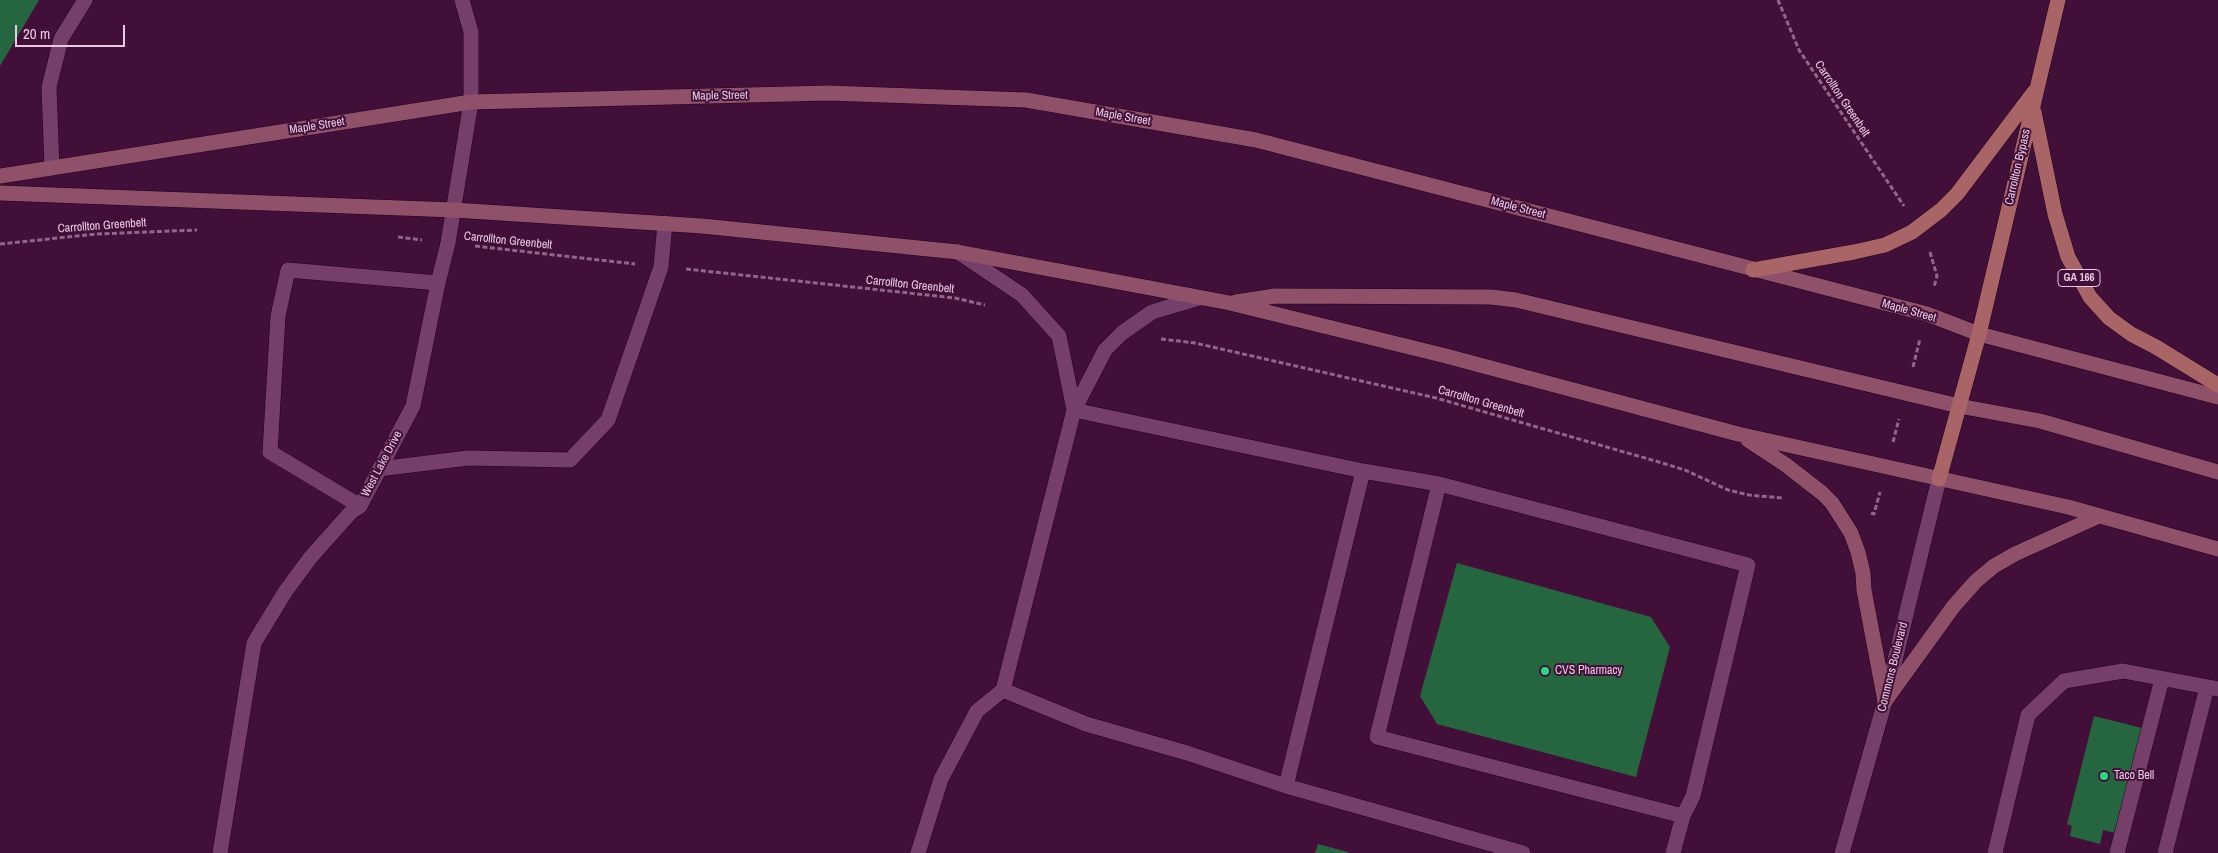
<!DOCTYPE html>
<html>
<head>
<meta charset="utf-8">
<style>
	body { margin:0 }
	#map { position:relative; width:2218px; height:853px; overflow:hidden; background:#420f39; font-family:"Archivo Narrow",sans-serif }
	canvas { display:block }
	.scale { position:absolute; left:15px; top:25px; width:110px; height:22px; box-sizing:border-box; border:2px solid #eacae2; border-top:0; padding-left:6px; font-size:15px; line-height:18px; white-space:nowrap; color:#eacae2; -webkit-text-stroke:4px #420f39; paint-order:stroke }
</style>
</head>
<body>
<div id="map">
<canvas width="2218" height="853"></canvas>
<div class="scale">20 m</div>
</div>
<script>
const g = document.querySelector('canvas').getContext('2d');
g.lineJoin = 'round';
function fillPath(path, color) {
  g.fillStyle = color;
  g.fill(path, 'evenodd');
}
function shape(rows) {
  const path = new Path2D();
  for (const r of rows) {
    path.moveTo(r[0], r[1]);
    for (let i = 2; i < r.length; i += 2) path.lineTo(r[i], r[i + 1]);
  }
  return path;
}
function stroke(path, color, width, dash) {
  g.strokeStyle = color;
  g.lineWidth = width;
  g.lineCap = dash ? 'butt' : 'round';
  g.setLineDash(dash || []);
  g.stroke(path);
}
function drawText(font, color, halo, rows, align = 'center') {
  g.font = font + ' "Archivo Narrow",sans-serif';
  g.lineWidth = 4;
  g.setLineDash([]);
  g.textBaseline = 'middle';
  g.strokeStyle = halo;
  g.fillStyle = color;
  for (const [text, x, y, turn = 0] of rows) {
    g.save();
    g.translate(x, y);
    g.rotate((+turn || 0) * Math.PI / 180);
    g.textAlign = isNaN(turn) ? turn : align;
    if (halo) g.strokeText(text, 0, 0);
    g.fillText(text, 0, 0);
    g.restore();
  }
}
fillPath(shape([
	[0,0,39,0,0,66],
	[1457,563,1651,617,1670,647,1636,777,1437,724,1420,696],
	[2094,716,2142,728,2115,833,2103,830,2100,844,2070,836,2072,826,2067,824],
	[1318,844,1348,852,1348,853,1315,853]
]), '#256641');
const lane = shape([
	[462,0,471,32,471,102],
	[52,168,49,87,61,39,85,0],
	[958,252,1022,295,1059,336,1074,410,1105,350,1122,333,1152,312,1199,298],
	[379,469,468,458,570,460,608,420,661,267,665,223],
	[1439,484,1377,737,1683,816],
	[360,506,270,452,278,316,288,270,438,283],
	[1003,690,1086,724,1187,753,1286,786,1363,471],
	[1286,786,1523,853],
	[918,853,941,779,977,711,1003,690,1074,410,1363,471,1439,484,1748,565,1693,796,1683,816,1673,853],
	[1995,853,2028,715,2064,681,2123,671,2218,689],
	[2117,853,2162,679],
	[2165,853,2207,687]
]);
const street = shape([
	[220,853,254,643,285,592,310,558,351,512,360,506,413,406,438,283,448,243,471,102],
	[1842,853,1885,701,1939,479]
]);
const secondary = shape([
	[0,176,471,102,828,93,1026,100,1256,140,1927,314,1979,334,2218,397],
	[0,193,454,210,702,226,958,252,1230,303,1446,356,1738,434,2068,507,2218,549],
	[1236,302,1275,296,1491,297,1516,300,1959,406,2040,421,2218,472],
	[1748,440,1786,465,1822,493,1832,503,1851,533,1858,552,1863,573,1864,590,1885,701],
	[1885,701,1953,607,1976,581,1994,566,2015,554,2099,516]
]);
const primary = shape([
	[2034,112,2055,214,2068,257,2090,297,2109,318,2131,334,2156,347,2218,385],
	[1753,270,1854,252,1885,245,1912,232,1941,210,1957,194,2034,92],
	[1939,479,1979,334,2058,0]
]);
stroke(lane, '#22001d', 16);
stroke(street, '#22001d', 16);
stroke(secondary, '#22001d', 16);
stroke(primary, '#22001d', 16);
stroke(shape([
	[1778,0,1799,50,1904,206],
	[398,237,422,240],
	[0,244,97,234,197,230],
	[475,246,635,264],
	[1930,252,1937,276,1934,287],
	[686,269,955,298,985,305],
	[1161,339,1195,343,1436,398,1659,462,1685,470,1728,490,1749,495,1782,498],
	[1913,367,1920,339],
	[1893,442,1899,419],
	[1871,513,1874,514,1880,492]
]), '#916688', 3, [5, 2.5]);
stroke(lane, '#753f6a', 15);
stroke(street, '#753f6a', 15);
stroke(secondary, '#8f5169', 15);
stroke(primary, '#a96468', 15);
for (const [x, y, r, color] of [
	[1545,671,5,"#2dd884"],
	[2104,776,5,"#2dd884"]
]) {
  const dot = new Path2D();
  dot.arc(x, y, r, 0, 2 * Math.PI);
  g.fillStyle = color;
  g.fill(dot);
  stroke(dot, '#420f39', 2);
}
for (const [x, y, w] of [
	[2079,278,42]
]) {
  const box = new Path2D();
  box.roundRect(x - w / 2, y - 8.5, w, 17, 4);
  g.fillStyle = '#420f39';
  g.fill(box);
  stroke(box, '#eacae2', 1);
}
drawText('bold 11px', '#eacae2', null, [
	["GA 166",2079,278]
]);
drawText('12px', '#eacae2', '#420f39', [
	["Maple Street",720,96,-1],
	["Carrollton Greenbelt",1842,99,56],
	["Maple Street",1123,117,10],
	["Maple Street",317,126,-9],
	["Carrollton Bypass",2018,167,-77],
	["Maple Street",1518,208,15],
	["Carrollton Greenbelt",102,226,-4],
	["Carrollton Greenbelt",508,241,6],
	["Carrollton Greenbelt",910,285,6],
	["Maple Street",1909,311,16],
	["Carrollton Greenbelt",1481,402,16],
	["West Lake Drive",382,464,-62],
	["Commons Boulevard",1893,667,-76]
]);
drawText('12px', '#eacae2', '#420f39', [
	["CVS Pharmacy",1555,671],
	["Taco Bell",2114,776]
], 'left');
</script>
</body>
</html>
